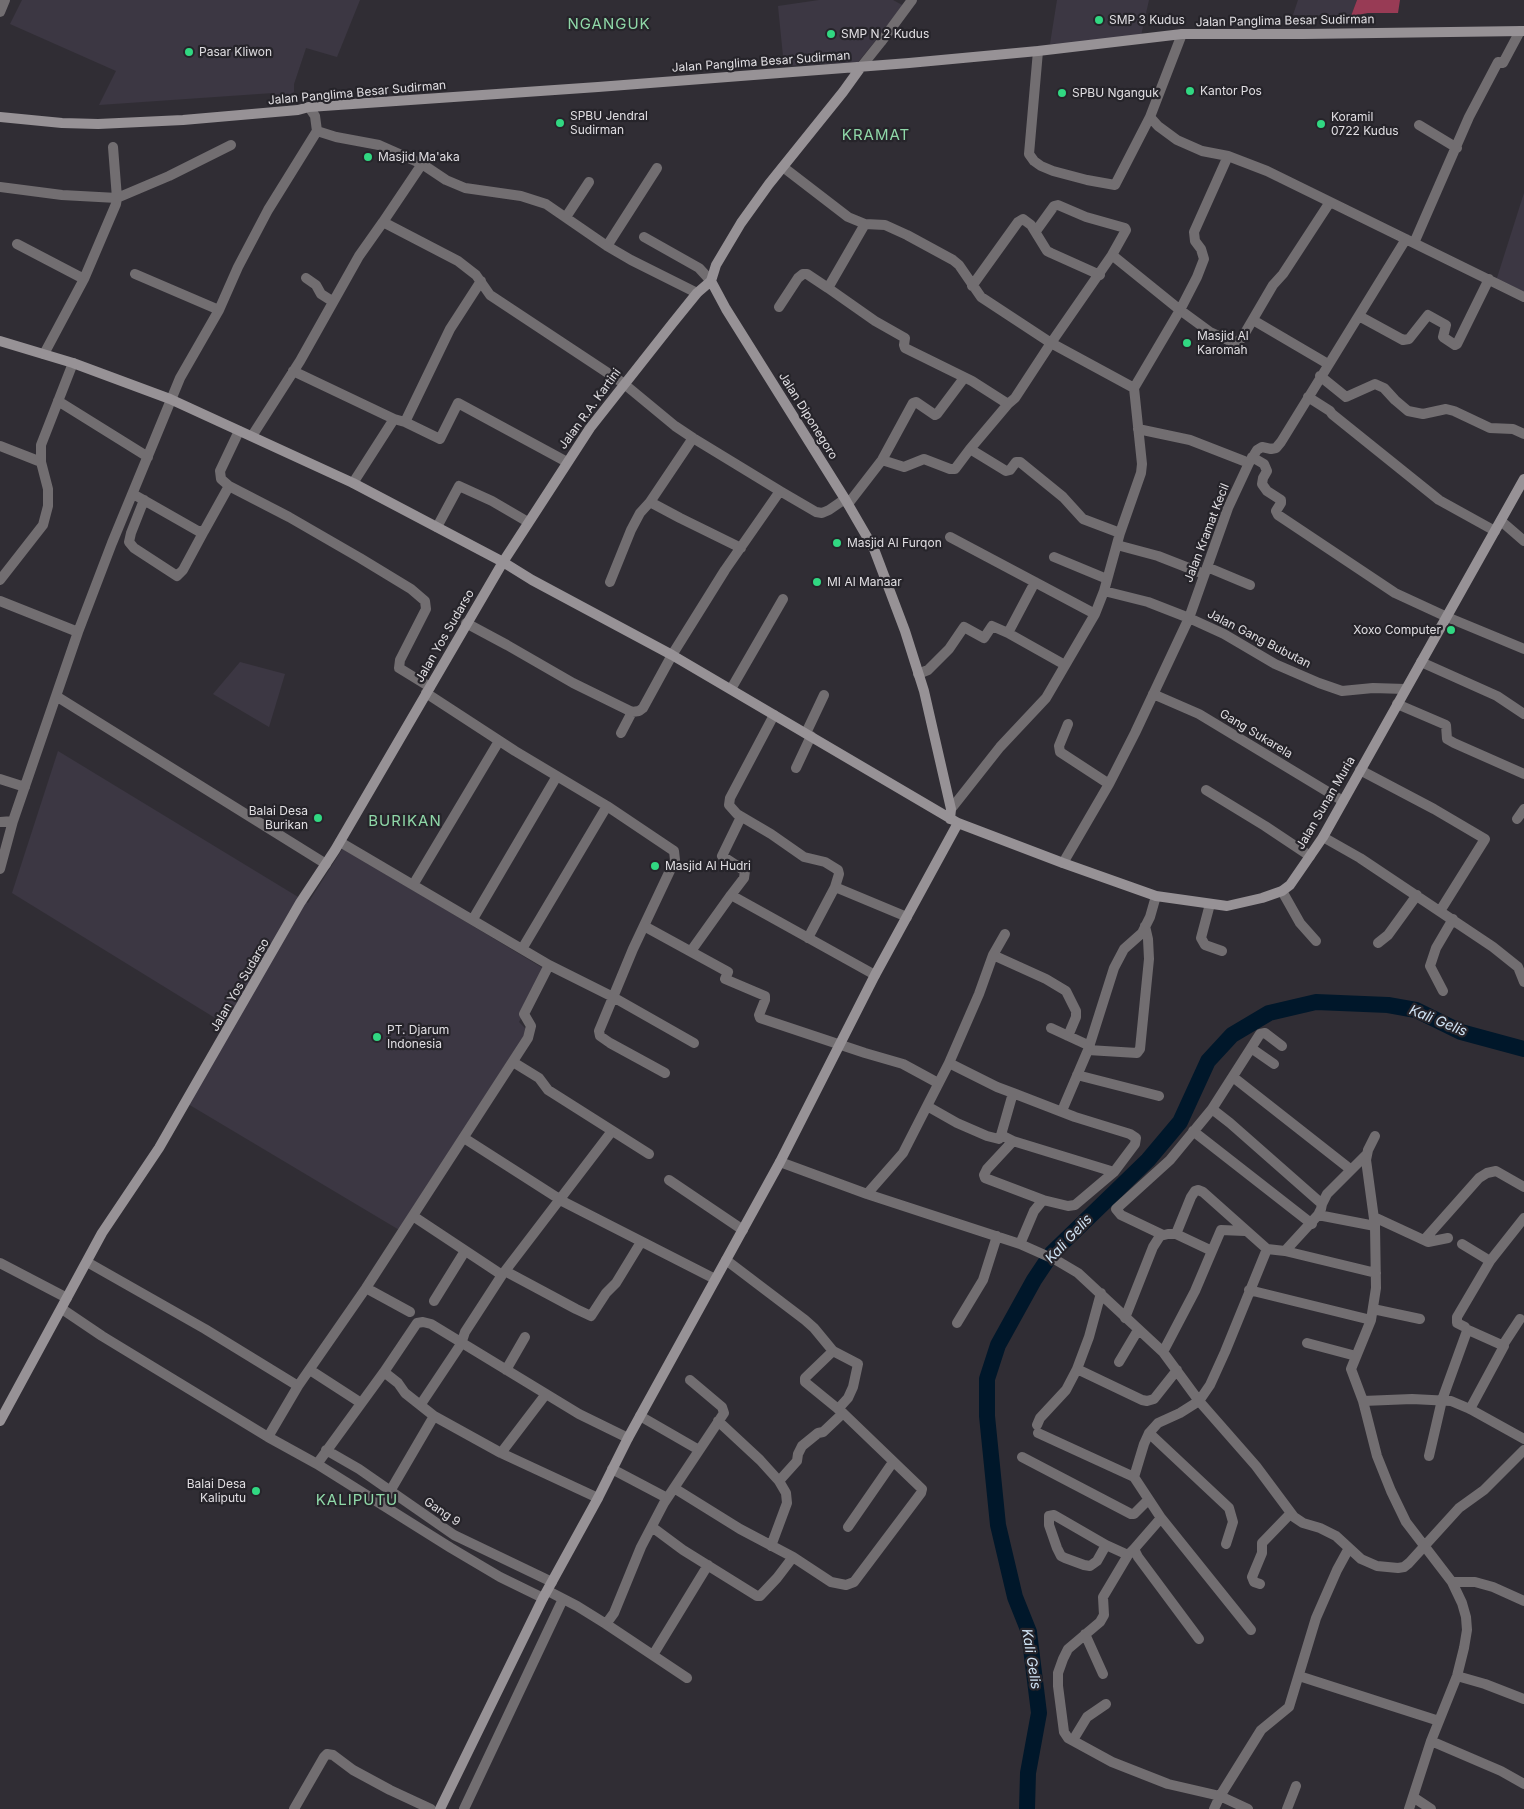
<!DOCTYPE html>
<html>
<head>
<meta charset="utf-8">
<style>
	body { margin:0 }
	canvas { display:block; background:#302d34 }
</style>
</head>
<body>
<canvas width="1524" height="1809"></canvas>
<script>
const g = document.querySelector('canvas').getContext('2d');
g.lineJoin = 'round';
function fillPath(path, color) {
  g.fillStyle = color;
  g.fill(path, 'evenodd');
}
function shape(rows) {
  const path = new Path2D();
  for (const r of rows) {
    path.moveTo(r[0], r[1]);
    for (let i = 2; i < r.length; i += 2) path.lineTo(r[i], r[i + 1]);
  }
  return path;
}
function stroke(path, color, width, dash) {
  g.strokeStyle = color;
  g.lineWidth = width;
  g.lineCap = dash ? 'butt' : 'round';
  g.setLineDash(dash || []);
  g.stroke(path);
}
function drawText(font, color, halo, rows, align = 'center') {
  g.font = font + ' Inter,sans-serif';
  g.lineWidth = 4.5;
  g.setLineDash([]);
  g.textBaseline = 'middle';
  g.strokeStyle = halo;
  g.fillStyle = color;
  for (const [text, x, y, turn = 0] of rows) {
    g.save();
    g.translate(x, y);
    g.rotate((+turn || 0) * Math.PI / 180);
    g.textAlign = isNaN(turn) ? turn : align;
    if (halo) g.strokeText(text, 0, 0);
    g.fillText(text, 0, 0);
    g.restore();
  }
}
fillPath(shape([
	[22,0,360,0,337,57,306,48,294,84,294,92,286,97,277,96,273,93,99,105,116,71,10,24],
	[819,0,893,0,904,6,858,62,784,66,778,6],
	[1057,0,1149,0,1140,40,1050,44],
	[1298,0,1357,0,1351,16,1293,15],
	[1524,193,1524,293,1496,281],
	[240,662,285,674,269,727,213,694],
	[58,751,308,903,343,848,546,970,519,1022,529,1032,401,1231,188,1104,233,1029,12,893]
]), '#3c3743');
fillPath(shape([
	[1357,0,1400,0,1398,13,1368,13,1351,16]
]), '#983b55');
stroke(shape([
	[1027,1809,1028,1773,1039,1713,1029,1632,1015,1597,998,1525,987,1416,987,1379,998,1345,1034,1280,1052,1253,1148,1160,1180,1122,1208,1061,1232,1035,1269,1013,1316,1002,1388,1005,1416,1010,1461,1032,1524,1049]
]), '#00172a', 16);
stroke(shape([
	[0,12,5,0],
	[1182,34,1150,117,1158,126,1177,140,1202,151,1228,156,1267,171,1524,297],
	[1038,51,1029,154,1034,161,1041,166,1053,171,1087,180,1115,185,1150,117],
	[861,67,881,42,912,0],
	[1419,125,1457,148],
	[317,131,336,137,379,145,422,164,446,180,465,188,521,196,546,204,607,246,631,260,697,293],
	[783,167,848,217,865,224,885,225,907,235,953,260,959,265,981,297,1051,343,1134,388],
	[0,187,62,195,117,198,169,176,231,145],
	[566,217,589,182],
	[383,222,422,164],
	[1036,231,1054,206,1058,205,1086,217,1125,228,1126,230,1112,255],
	[644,237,699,268,711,281],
	[1414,243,1469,117,1498,62,1503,63,1520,31],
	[17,244,84,279],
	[607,246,657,168],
	[135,274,219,310],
	[306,278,316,285,321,294,332,301],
	[972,286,1018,222,1023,219,1031,225,1047,251,1051,253,1100,275],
	[828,288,865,224],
	[779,307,798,278,803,274,807,274,828,288,875,321,905,338,904,345,905,348,972,381,1008,404,1015,398,1051,343,1112,255,1180,310,1210,332,1230,341,1237,342,1242,338,1273,285,1283,274,1330,202],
	[1359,316,1403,340,1409,339,1428,315,1446,325,1443,337,1455,345,1457,344,1489,279],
	[1253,320,1328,364],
	[44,354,84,279,116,204,117,198,113,147],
	[293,371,394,419,405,422,450,329,481,281],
	[1320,376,1346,397,1375,384,1384,388,1395,400,1408,411,1423,414,1446,409,1454,411,1490,428,1513,429,1524,434],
	[1308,397,1330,411,1332,414,1439,500,1495,531],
	[58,401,148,457],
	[405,422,440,439,458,403,567,462],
	[1138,429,1190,440,1249,463],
	[252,436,300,361,359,256,383,222,458,261,476,275,490,295,623,383,675,426,693,438,780,491,725,570,672,655,643,708,639,711,632,712,573,683,507,645,466,623],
	[0,446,41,462],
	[970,449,1006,471,1010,470,1016,462,1020,462,1063,497,1083,519,1120,533],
	[1252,457,1264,464,1267,471,1263,478,1262,484,1267,491,1281,500,1281,503,1276,511,1278,515,1395,593,1447,617,1524,649],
	[882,460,904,467,924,459,950,469,955,469,970,449,1008,404],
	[353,483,394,419],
	[229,486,289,517,360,558,411,589,425,601,426,609,400,660,399,668,430,687],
	[780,491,816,512,822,513,829,510,845,499],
	[133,494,198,531,204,531,229,486,221,479,220,471,239,431],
	[144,500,131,533,129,542,134,548,177,576,183,570,204,531],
	[650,502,680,518,741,548],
	[848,504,882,460,913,403,916,402,935,415,937,414,964,378],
	[1501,521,1524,541],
	[437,527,459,486,492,501,528,522],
	[950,537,1095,614],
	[1117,545,1158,556,1204,574],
	[1054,557,1107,579],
	[1207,567,1250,585],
	[0,580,43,525,48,506,48,489,41,462,41,445,73,363],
	[610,582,631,530,640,513,650,502,693,438],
	[1104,591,1148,602,1189,618,1224,634,1275,664,1319,683,1342,691,1373,688,1405,689],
	[0,601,78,632],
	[1008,633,1065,665],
	[1421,662,1497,696,1524,714],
	[918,674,928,670,949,649,964,627,984,638,992,626,1008,633,1035,582],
	[731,689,783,599],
	[426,693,515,751,607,806,674,851,675,860,633,949,599,1031,600,1036,610,1043,665,1073],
	[1153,694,1199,714,1343,801],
	[56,696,326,864],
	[1397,704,1446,725,1447,739,1454,743,1524,774],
	[774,715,730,798,729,805,737,814,771,834,804,857,825,862,838,870,839,874,835,887,808,938],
	[1068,724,1059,746,1060,752,1109,784],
	[621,733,632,712],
	[806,733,824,695],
	[796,768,811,736],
	[1360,770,1434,809,1485,839,1440,911],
	[0,779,25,787],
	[1206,790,1265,826,1310,856],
	[951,809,1000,747,1046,698,1095,614,1104,591,1120,533,1141,473,1142,464,1134,388,1180,310,1197,277,1204,259,1201,249,1195,241,1194,232,1228,156],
	[741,817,722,856,745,871,744,878,731,895,875,975],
	[1517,819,1524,809],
	[0,822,13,821],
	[1323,837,1360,858,1493,947,1518,967,1524,982],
	[340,842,549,965,613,997,694,1043],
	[1063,863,1109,784,1135,733,1189,618,1228,508,1249,463,1257,450,1262,447,1271,449,1276,448,1281,442,1406,239],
	[0,869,13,821,78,632,112,543,180,378,219,310,238,267,268,210,317,131,315,116,309,107],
	[413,885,499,741],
	[835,887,907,917],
	[1282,891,1300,923,1316,941],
	[1210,904,1201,938,1205,945,1222,951],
	[473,919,557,776],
	[644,926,728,972,725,979,765,996,765,1000,759,1015,760,1018,865,1053,903,1064,938,1083],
	[1005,934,993,955,979,994,949,1063,997,1087,1013,1093],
	[1378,943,1388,935,1417,895],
	[522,949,607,806],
	[691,951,731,895],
	[993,955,1046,979,1066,991,1076,1011,1076,1017,1068,1036],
	[1443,991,1430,966,1436,948,1453,919],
	[1051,1028,1090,1046],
	[1251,1048,1274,1064],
	[1088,1050,1137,1053,1140,1049,1149,959,1148,939,1145,926],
	[513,1062,539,1078,548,1090,649,1154],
	[1077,1075,1159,1096],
	[1233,1077,1350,1169],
	[927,1106,949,1063],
	[1212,1109,1260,1034,1265,1033,1282,1046],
	[1062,1112,1064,1106,1088,1050,1114,968,1124,949,1142,933,1150,917,1156,896],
	[1193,1131,1312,1224],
	[1375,1136,1368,1150,1366,1160,1375,1226,1376,1288,1371,1320,1351,1369,1363,1401,1377,1456,1391,1491,1406,1522,1452,1582,1462,1603,1466,1617,1467,1630,1464,1648,1457,1676,1431,1741,1409,1809],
	[464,1138,564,1202,715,1279],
	[1013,1141,987,1169,984,1175,985,1178,1043,1200],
	[780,1162,867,1194,1020,1244,1056,1260,1078,1273,1163,1352,1199,1401,1256,1466,1294,1517,1303,1523,1320,1528,1336,1536,1361,1559,1377,1566,1398,1568,1404,1567,1409,1563,1459,1508,1484,1490,1524,1450],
	[669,1180,743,1230],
	[867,1194,903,1153,927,1106,957,1123,987,1136,999,1139,1001,1135],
	[1322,1204,1327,1194,1367,1154],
	[413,1216,502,1275],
	[1374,1217,1428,1242,1448,1238],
	[1176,1234,1191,1197,1195,1191,1198,1190,1203,1192,1267,1249],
	[1163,1235,1121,1215,1116,1209,1170,1160,1212,1109,1230,1123,1322,1204,1321,1209,1318,1215],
	[1424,1240,1479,1178,1487,1173,1496,1171,1524,1187],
	[1020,1244,1034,1211,1043,1200,1068,1206,1075,1205,1114,1172,1135,1144,1136,1138,1130,1134,1075,1117,1013,1093,1001,1135,1013,1141,1114,1172],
	[1462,1244,1490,1261],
	[1212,1251,1221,1230,1245,1231],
	[1285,1251,1376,1273],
	[726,1260,805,1320,814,1328,833,1351,858,1364,853,1387,848,1398,838,1409],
	[87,1262,205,1329,298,1386],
	[0,1263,67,1298],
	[505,1271,576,1309,591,1316,606,1293,616,1283,641,1242],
	[366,1288,410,1312],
	[1249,1290,1371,1320],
	[434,1301,465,1251],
	[62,1309,102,1336,268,1437,317,1464,451,1548,500,1577,543,1598],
	[1373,1309,1420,1319],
	[1125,1318,1153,1247,1160,1236,1168,1234,1176,1234,1212,1251,1195,1291,1163,1352],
	[957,1323,983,1280,997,1236],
	[1466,1329,1504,1346,1470,1409],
	[1307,1343,1356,1356],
	[1503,1345,1520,1319],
	[1119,1362,1138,1330],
	[1077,1369,1142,1400,1147,1401,1154,1399,1177,1370],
	[310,1370,361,1403],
	[506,1370,525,1337],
	[384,1372,398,1383,405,1393,434,1416,501,1453,598,1498],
	[1363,1401,1412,1399,1451,1401,1470,1409,1524,1439],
	[421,1404,461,1344,465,1332,502,1275,612,1131],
	[640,1416,699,1450],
	[718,1421,760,1460,779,1481,786,1493,787,1503,771,1546],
	[1037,1425,1040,1418,1066,1390,1077,1369,1089,1337,1101,1293],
	[1038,1433,1134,1477],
	[1149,1433,1229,1508,1233,1522,1226,1544],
	[268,1437,298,1386,366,1288,528,1038,531,1026,524,1014,549,965],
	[326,1450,359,1469,454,1535,552,1582],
	[501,1453,546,1394],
	[1429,1456,1442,1400,1467,1331,1465,1327,1457,1323,1457,1317,1490,1261,1524,1218],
	[1022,1457,1131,1514,1134,1514,1148,1500],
	[317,1464,384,1372,417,1323,423,1322,431,1324,579,1414,628,1438],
	[612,1469,667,1498],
	[779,1481,797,1461,798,1454,802,1446,818,1433,823,1432,843,1413],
	[674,1488,740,1529,793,1557,831,1582,846,1585,854,1582,921,1493,922,1489,843,1413,805,1382,805,1378,833,1351],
	[382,1505,434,1416],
	[1161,1518,1134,1477,1144,1444,1149,1433,1158,1423,1180,1413,1199,1401,1210,1385,1225,1352,1267,1249,1285,1251,1318,1215,1375,1226],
	[652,1527,683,1550,757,1596,760,1596,777,1578,793,1557],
	[848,1527,893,1462],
	[1106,1545,1061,1519,1054,1515,1049,1516,1049,1525,1057,1548,1061,1556,1065,1558,1084,1565,1090,1566,1097,1561,1106,1545,1128,1555],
	[1134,1549,1161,1518,1251,1630],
	[1452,1582,1475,1582,1493,1587,1524,1601],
	[1260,1584,1254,1582,1252,1577,1262,1553,1262,1543,1291,1513],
	[548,1591,577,1606,606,1624,614,1613,641,1547,664,1503,724,1413,722,1407,690,1380],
	[606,1624,687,1678],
	[1085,1634,1103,1674],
	[1199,1639,1138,1557,1134,1549,1128,1555,1103,1597,1104,1615,1100,1622,1068,1649,1063,1659,1058,1673,1058,1686,1064,1732,1068,1738,1112,1762,1168,1784,1220,1796,1248,1809],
	[653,1655,708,1565],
	[1299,1676,1439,1721],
	[1457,1676,1485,1684,1524,1699],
	[1073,1740,1087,1717,1106,1704],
	[1431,1741,1501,1771,1524,1784],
	[1413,1797,1431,1809],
	[294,1809,324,1757,327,1754,333,1755,353,1770,390,1790,431,1809],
	[464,1809,563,1599],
	[1214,1809,1220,1796,1261,1730,1289,1707,1316,1618,1337,1570,1349,1548],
	[1287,1809,1296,1786]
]), '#726e71', 10);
stroke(shape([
	[861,67,843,92,769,184,741,223,716,265,711,281,726,309,845,499,874,549,905,631,924,691,951,809,950,819],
	[0,117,62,123,98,124,183,120,298,110,309,107,598,87,909,63,1038,51,1182,34,1303,34,1524,31],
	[0,341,73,363,170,399,353,483,503,562,532,580,672,655,958,823,1063,863,1156,896,1227,906,1262,898,1282,891,1290,885,1310,856,1323,837,1524,479],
	[0,1421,102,1233,159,1148,300,903,335,850,503,562,590,428,672,324,697,293,711,281],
	[440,1809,543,1598,598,1498,628,1438,780,1162,875,975,958,823]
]), '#979296', 10);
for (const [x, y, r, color] of [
	[1099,20,5,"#31d882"],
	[831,34,5,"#31d882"],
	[189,52,5,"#31d882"],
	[1190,91,5,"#31d882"],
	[1062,93,5,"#31d882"],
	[560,123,5,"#31d882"],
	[1321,124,5,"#31d882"],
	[368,157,5,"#31d882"],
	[1187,343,5,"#31d882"],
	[837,543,5,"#31d882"],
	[817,582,5,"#31d882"],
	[1451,630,5,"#31d882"],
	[318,818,5,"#31d882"],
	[655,866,5,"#31d882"],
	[377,1037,5,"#31d882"],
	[256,1491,5,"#31d882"]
]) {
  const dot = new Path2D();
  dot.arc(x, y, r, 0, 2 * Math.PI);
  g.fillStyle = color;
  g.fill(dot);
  stroke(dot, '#26242a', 2);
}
drawText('12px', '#e0dee2', '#26242a', [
	["SMP 3 Kudus",1109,20],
	["SMP N 2 Kudus",841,34],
	["Pasar Kliwon",199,52],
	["Kantor Pos",1200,91],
	["SPBU Nganguk",1072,93],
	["SPBU Jendral",570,116],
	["Sudirman",570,130],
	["Koramil",1331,117],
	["0722 Kudus",1331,131],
	["Masjid Ma'aka",378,157],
	["Masjid Al",1197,336],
	["Karomah",1197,350],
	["Masjid Al Furqon",847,543],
	["MI Al Manaar",827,582],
	["Xoxo Computer",1441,630,"right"],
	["Balai Desa",308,811,"right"],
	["Burikan",308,825,"right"],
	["Masjid Al Hudri",665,866],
	["PT. Djarum",387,1030],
	["Indonesia",387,1044],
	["Balai Desa",246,1484,"right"],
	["Kaliputu",246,1498,"right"]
], 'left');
drawText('12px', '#e0dee2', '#26242a', [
	["Jalan Panglima Besar Sudirman",1285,21,-1],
	["Jalan Panglima Besar Sudirman",761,62,-4],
	["Jalan Panglima Besar Sudirman",357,93,-5],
	["Jalan R.A. Kartini",590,409,-54],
	["Jalan Diponegoro",808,416,58],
	["Jalan Kramat Kecil",1207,533,-69],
	["Jalan Yos Sudarso",445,636,-60],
	["Jalan Gang Bubutan",1259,639,27],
	["Gang Sukarela",1256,734,31],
	["Jalan Sunan Muria",1326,803,-60],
	["Jalan Yos Sudarso",240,985,-60],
	["Gang 9",442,1512,34]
]);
drawText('italic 14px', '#d0e3f4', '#26242a', [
	["Kali Gelis",1438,1021,22],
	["Kali Gelis",1069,1239,-47],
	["Kali Gelis",1031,1659,81]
]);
g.letterSpacing = '1px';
drawText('15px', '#8fd8a8', '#26242a', [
	["NGANGUK",609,24],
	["KRAMAT",876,135],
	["BURIKAN",405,821],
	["KALIPUTU",357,1500]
]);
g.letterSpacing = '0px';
</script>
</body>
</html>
